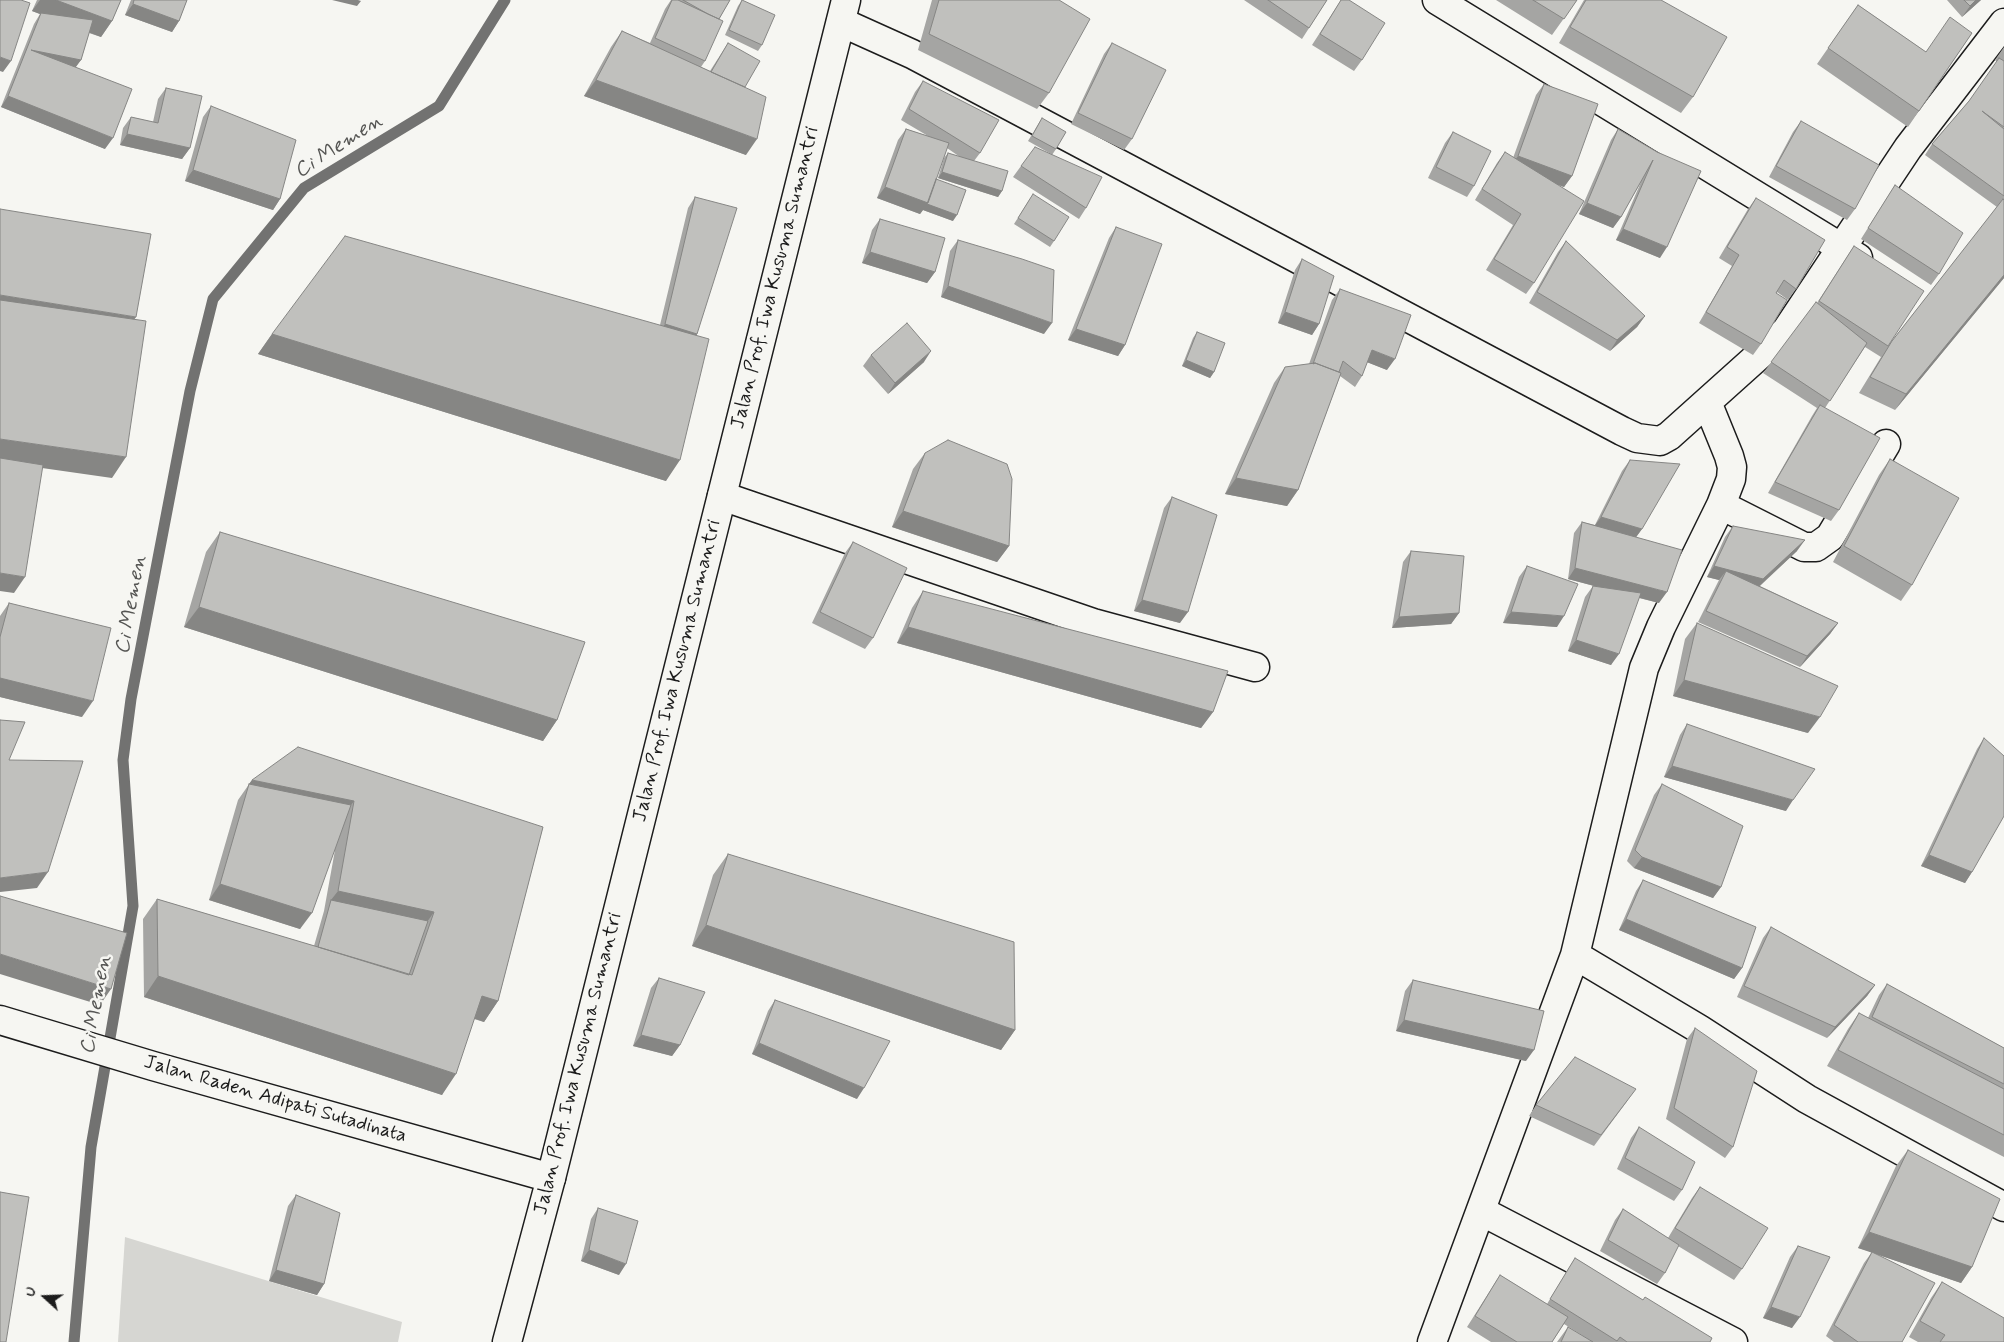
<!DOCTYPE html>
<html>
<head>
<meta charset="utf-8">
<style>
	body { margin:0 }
	#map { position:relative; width:2004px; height:1342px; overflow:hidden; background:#f6f6f2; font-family:Mynerve,sans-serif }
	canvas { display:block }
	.north { position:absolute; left:20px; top:1272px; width:50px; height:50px; -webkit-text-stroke:4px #f6f6f2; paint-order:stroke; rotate:290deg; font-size:14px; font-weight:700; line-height:20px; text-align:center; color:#1c1c1c }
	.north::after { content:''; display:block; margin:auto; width:18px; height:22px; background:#1c1c1c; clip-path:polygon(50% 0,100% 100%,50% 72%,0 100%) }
</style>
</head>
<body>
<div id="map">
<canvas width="2004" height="1342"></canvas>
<div class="north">U</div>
</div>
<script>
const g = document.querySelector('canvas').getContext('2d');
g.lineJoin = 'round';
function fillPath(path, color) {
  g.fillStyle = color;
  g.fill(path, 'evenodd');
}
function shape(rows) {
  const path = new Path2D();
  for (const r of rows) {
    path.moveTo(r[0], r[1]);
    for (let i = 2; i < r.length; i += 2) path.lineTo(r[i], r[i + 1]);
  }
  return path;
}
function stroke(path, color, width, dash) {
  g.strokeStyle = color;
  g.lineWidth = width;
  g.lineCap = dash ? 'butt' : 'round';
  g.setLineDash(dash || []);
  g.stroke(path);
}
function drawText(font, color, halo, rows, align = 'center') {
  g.font = font + ' Mynerve,sans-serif';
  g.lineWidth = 5;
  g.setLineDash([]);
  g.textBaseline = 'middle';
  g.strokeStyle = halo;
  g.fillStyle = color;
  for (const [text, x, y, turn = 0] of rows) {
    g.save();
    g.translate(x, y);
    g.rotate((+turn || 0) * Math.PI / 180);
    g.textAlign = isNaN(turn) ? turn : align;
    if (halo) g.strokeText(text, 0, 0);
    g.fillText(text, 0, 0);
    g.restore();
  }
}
fillPath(shape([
	[125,1237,402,1322,398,1342,118,1342]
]), '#d6d6d2');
stroke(shape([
	[74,1342,91,1147,133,906,123,760,131,699,190,391,213,299,304,188,439,106,505,0]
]), '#727271', 11);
const street = shape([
	[1437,0,1858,258],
	[841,22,912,54,1622,431,1637,438,1660,441,1669,436,1786,331,1908,148,2004,23],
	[722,496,1093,623,1255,667],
	[1721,505,1804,547,1816,547,1830,537,1886,444],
	[1575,955,1699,1029,1807,1099,2004,1207],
	[0,1020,153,1066,551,1178],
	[1481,1211,1733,1342],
	[1432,1342,1575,955,1644,668,1661,627,1721,505,1731,479,1732,467,1729,456,1707,402]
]);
const secondary = shape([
	[507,1342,551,1178,846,0]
]);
stroke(street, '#1c1c1c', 31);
stroke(secondary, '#1c1c1c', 31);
stroke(street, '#f6f6f2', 28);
stroke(secondary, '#f6f6f2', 28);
fillPath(shape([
	[37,0,121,0,112,21,101,37,89,33,81,60,75,67,105,149,1,107,34,24,40,14,32,11],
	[131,0,187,0,179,21,172,32,125,15],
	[671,0,730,0,719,19,705,61,701,67,710,71,728,43,745,87,746,155,584,96,611,47,622,31,650,43,665,9],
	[742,0,762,45,758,51,725,35,738,6],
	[932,0,1059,0,1049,93,1037,109,918,50],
	[1244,0,1327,0,1302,39],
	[1341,0,1362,60,1354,71,1312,45],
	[1496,0,1577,0,1552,35],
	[1584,0,1661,0,1693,97,1681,113,1559,43],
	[1947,0,1981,0,1962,17],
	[1858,5,1926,52,1972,33,1908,127,1817,64],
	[1112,43,1132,139,1124,150,1071,124,1104,54],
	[2004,47,2004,278,1895,410,1859,393,1881,357,1865,347,1825,408,1839,510,1831,521,1768,493,1812,416,1817,408,1763,373,1817,303,1854,246,1888,346,1997,207,1925,155,1932,144,1969,101,1997,62,1995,60],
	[923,81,980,153,974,161,1002,191,998,197,938,178,944,158,948,153,960,157,947,148,936,179,953,221,923,210,920,214,877,198,898,140,906,129,928,136,901,120,915,92],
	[1544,84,1572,176,1564,187,1558,185,1534,283,1526,294,1486,270,1513,225,1475,200,1497,163,1505,152,1513,158,1536,95],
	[166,88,190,148,182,159,120,145,123,128,131,117,153,122,158,99],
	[211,106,280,199,273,210,185,181,203,117],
	[1042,118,1056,149,1052,155,1086,208,1079,219,1013,177,1021,166,1051,154,1028,141],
	[1801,121,1855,209,1847,220,1769,177,1793,132],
	[1618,129,1657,152,1660,258,1616,240,1641,182,1621,217,1613,228,1579,214,1611,140],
	[1453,132,1474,186,1467,197,1428,178,1445,143],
	[1895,185,1939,274,1931,285,1861,239],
	[1033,194,1054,241,1050,247,1014,224],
	[695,197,697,334,666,481,258,354,272,334,660,325,688,208],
	[1756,198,1796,289,1788,300,1777,292,1761,344,1753,355,1699,323,1732,266,1719,258,1748,209],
	[880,219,935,272,927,283,862,263,872,230],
	[1116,227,1125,345,1118,356,1068,340,1109,238],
	[958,240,1044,334,941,297,950,251],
	[1566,241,1645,316,1637,327,1610,351,1529,303,1558,252],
	[1302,259,1319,324,1312,335,1278,323,1295,270],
	[1340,289,1387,370,1367,362,1362,376,1355,387,1340,376,1298,490,1287,506,1225,494,1274,383,1285,367,1309,364,1332,300],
	[1197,332,1214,372,1210,378,1182,366,1193,338],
	[871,355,924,362,888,394,863,366],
	[925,453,1009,546,997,562,892,527,913,469],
	[1890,459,1912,585,1901,601,1833,562,1879,475],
	[1630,460,1642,529,1636,537,1659,603,1639,598,1611,665,1568,651,1585,597,1593,586,1594,586,1568,579,1574,533,1582,522,1595,525,1622,471],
	[1172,497,1180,623,1134,611,1164,508],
	[1733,526,1797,551,1760,586,1838,623,1830,634,1800,667,1698,622,1719,580,1707,577,1725,537],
	[220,532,557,720,543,741,184,627,206,552],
	[853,542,873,638,865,649,812,623,845,553],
	[1411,551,1459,613,1451,624,1392,628,1403,562],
	[1527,566,1557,627,1503,623,1519,577],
	[923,591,1213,712,1201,728,897,643,912,608],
	[9,603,82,717,0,697,0,616],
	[1697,623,1808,733,1673,696,1685,639],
	[1687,724,1786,811,1664,777,1680,735],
	[1984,738,1972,872,1965,883,1921,866,1977,749],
	[252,780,543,827,498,1001,484,1022,474,1019,442,1095,144,997,143,919,157,899,314,946,324,911,335,850,300,929,209,900,238,800],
	[1662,784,1721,887,1713,898,1634,868,1627,861,1654,795],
	[728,854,1015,1030,1001,1050,692,946,713,875],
	[1643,880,1742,968,1734,979,1619,930,1636,891],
	[1771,927,1875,985,1867,996,1827,1038,1737,997,1763,938],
	[659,978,680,1045,672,1056,633,1046,651,988],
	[1413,980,1526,1061,1396,1031,1405,991],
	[1887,984,2004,1048,2004,1157,1827,1066,1848,1029,1859,1013,1868,1018,1879,995],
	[775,1000,857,1099,752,1054,768,1011],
	[1695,1028,1733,1147,1725,1158,1666,1119,1687,1039],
	[1628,1100,1594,1146,1529,1116,1536,1105],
	[1639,1127,1682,1190,1674,1201,1617,1169,1631,1138],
	[1908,1150,1972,1267,1961,1283,1876,1254,1902,1342,1834,1342,1826,1336,1864,1263,1872,1252,1858,1248,1896,1166],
	[1700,1187,1742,1269,1734,1280,1678,1246,1665,1273,1657,1284,1600,1251,1615,1220,1623,1209,1668,1238,1692,1198],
	[296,1195,324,1284,317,1295,269,1281,288,1206],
	[598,1208,619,1275,581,1261,591,1219],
	[1798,1246,1792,1328,1763,1318,1790,1257],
	[1575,1258,1710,1342,1593,1342,1564,1324,1552,1342,1491,1342,1467,1327,1493,1286,1500,1275,1547,1304],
	[1942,1282,2004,1342,1918,1342,1909,1337,1931,1298],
	[1568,1327,1593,1342,1557,1342]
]), '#a5a5a3');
fillPath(shape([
	[40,0,56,0,112,21,101,37,32,11],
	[332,0,358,0,361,1,357,6],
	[1976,0,1981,0,1962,17,1970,6],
	[133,4,179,21,172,32,125,15],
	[31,50,81,60,73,71],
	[0,57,11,61,3,72,0,71],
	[596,80,757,139,746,155,584,96],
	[8,96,113,138,105,149,1,107],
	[127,134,190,148,182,159,120,145],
	[1518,156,1572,176,1564,187,1510,167],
	[193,170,280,199,273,210,185,181],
	[942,172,1002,191,998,197,938,178],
	[885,187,928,203,957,215,953,221,923,210,920,214,877,198],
	[1587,203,1621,217,1613,228,1579,214],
	[1623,229,1667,247,1660,258,1616,240],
	[870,252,935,272,927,283,862,263],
	[2004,275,2004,278,1895,410,1906,394],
	[948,286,1052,323,1044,334,941,297],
	[0,295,136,317,125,333,0,313],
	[1285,312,1319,324,1312,335,1278,323],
	[1645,316,1637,327,1610,351,1617,340],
	[665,324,697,334,690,345,658,335],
	[1076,329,1125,345,1118,356,1068,340],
	[272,334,680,460,666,481,258,354],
	[1372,350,1395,359,1387,370,1364,361],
	[931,351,924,362,888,394,895,383],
	[1186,360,1214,372,1210,378,1182,366],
	[0,439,126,457,112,478,0,462],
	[1236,478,1298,490,1287,506,1225,494],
	[903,511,1009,546,997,562,892,527],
	[1601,517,1642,529,1634,540,1593,528],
	[1805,540,1797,551,1755,590,1726,571,1719,580,1707,577,1714,566],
	[1575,568,1667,592,1659,603,1568,579],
	[0,573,25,577,14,593,0,591],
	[1142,600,1188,612,1180,623,1134,611],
	[199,607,557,720,543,741,184,627],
	[1511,612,1564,616,1557,627,1503,623],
	[1459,613,1451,624,1392,628,1399,617],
	[1838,623,1830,634,1800,667,1807,656],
	[908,627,1213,712,1201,728,897,643],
	[1576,640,1619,654,1611,665,1568,651],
	[0,678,93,701,82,717,0,697],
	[1684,680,1820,717,1808,733,1673,696],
	[1672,766,1793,800,1786,811,1664,777],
	[252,780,354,801,340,821,249,784],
	[1929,855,1972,872,1965,883,1921,866],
	[1642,857,1721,887,1713,898,1634,868],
	[48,872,37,888,0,892,0,878],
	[220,884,312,913,300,929,209,900],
	[338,891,434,912,420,932,331,900],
	[1626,919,1742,968,1734,979,1619,930],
	[706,925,1015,1030,1001,1050,692,946],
	[0,954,111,989,100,1005,0,974],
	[158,976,456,1074,442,1095,144,997],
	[1875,985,1867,996,1827,1038,1835,1027],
	[482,996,498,1001,484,1022,467,1016],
	[1404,1020,1534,1050,1526,1061,1396,1031],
	[641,1035,680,1045,672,1056,633,1046],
	[759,1043,864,1088,857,1099,752,1054],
	[1869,1232,1972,1267,1961,1283,1858,1248],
	[589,1250,626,1264,619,1275,581,1261],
	[276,1270,324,1284,317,1295,269,1281],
	[1771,1307,1800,1317,1792,1328,1763,1318]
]), '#868684');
const building = shape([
	[0,0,21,0,30,3,11,61,0,57,0,0],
	[56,0,121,0,112,21,56,0],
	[134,0,187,0,179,21,133,4,134,0],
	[672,0,678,0,723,21,705,61,655,38,672,0],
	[683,0,730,0,719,19,708,14,683,0],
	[742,0,775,15,762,45,729,30,742,0],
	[939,0,1059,0,1090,19,1049,93,929,34,939,0],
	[1268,0,1327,0,1309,28,1268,0],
	[1341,0,1349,0,1385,23,1362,60,1320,34,1341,0],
	[1533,0,1577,0,1564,19,1533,0],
	[1586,0,1661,0,1727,37,1693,97,1570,27,1586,0],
	[1964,0,1976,0,1970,6,1964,0],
	[1858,5,1926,52,1950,17,1972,33,1919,111,1828,48,1858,5],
	[41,13,93,20,81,60,31,50,132,89,113,138,8,96,41,13],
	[622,31,766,97,757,139,596,80,622,31],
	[728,43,760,61,745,87,711,72,728,43],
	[1112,43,1166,70,1132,139,1078,113,1112,43],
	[1999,58,2004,61,2004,127,1982,111,2004,129,2004,196,1932,144,1969,101,1999,58],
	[923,81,999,120,980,153,909,109,923,81],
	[1544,84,1598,104,1572,176,1518,156,1544,84],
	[166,88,202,96,190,148,127,134,131,117,158,123,166,88],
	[211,106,296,140,280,199,193,170,211,106],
	[1042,118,1066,132,1056,149,1032,136,1042,118],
	[1801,121,1879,165,1855,209,1776,166,1801,121],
	[906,129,949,143,928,203,885,187,906,129],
	[1618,129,1657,152,1701,171,1667,247,1623,229,1653,160,1621,217,1587,203,1618,129],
	[1453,132,1491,151,1474,186,1436,167,1453,132],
	[1035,147,1102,177,1086,208,1021,166,1035,147],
	[1505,152,1584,201,1534,283,1494,259,1521,214,1482,189,1505,152],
	[948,153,1008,171,1002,191,942,172,948,153],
	[936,179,966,190,957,215,927,204,936,179],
	[1895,185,1963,233,1939,274,1868,228,1895,185],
	[1033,194,1069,217,1054,241,1018,218,1033,194],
	[695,197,737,208,697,334,665,324,695,197],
	[1756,198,1825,240,1796,289,1784,280,1776,293,1787,300,1761,344,1706,312,1739,255,1727,247,1756,198],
	[2003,199,2004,200,2004,275,1906,394,1870,377,1892,341,2003,199],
	[0,209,151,234,136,317,0,295,0,209],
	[880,219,945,238,935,272,870,252,880,219],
	[1116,227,1162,244,1125,345,1076,329,1116,227],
	[345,236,709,339,680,460,272,334,345,236],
	[958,240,1022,259,1054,270,1052,323,948,286,958,240],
	[1566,241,1645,316,1617,340,1537,292,1566,241],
	[1854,246,1924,291,1888,346,1819,301,1854,246],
	[1302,259,1334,276,1319,324,1285,312,1302,259],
	[1340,289,1411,315,1395,359,1372,350,1362,376,1343,361,1339,372,1315,363,1313,364,1340,289],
	[0,300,146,321,126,457,0,439,0,300],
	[1816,302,1867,343,1830,401,1771,362,1816,302],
	[907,323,931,351,895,383,871,355,907,323],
	[1197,332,1225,343,1214,372,1186,360,1197,332],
	[1315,363,1341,373,1298,490,1236,478,1285,367,1315,363],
	[1820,405,1880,438,1839,510,1775,482,1820,405],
	[948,440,1007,464,1012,479,1009,546,903,511,925,453,948,440],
	[0,458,43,465,25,577,0,573,0,458],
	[1890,459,1959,498,1912,585,1844,546,1890,459],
	[1630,460,1680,464,1642,529,1601,517,1630,460],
	[1172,497,1217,515,1188,612,1142,600,1172,497],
	[1582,522,1682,550,1667,592,1575,568,1582,522],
	[1733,526,1805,540,1763,579,1714,566,1733,526],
	[220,532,585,642,557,720,199,607,220,532],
	[853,542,907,568,873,638,820,612,853,542],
	[1411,551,1464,556,1459,613,1399,617,1411,551],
	[1527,566,1578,584,1564,616,1511,612,1527,566],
	[1726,571,1838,623,1807,656,1706,611,1726,571],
	[1593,586,1641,593,1619,654,1576,640,1593,586],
	[923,591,1228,671,1213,712,908,627,923,591],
	[9,603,111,628,93,701,0,678,0,637,9,603],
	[1697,623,1838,686,1820,717,1684,680,1697,623],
	[0,720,25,722,9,760,83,761,48,872,0,878,0,720],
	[1687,724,1815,769,1793,800,1672,766,1687,724],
	[1984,738,2004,756,2004,816,1972,872,1929,855,1984,738],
	[298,747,543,827,498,1001,482,996,456,1074,158,976,157,899,412,975,434,912,338,891,354,801,252,780,298,747],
	[249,784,351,805,312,913,220,884,249,784],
	[1662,784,1743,826,1721,887,1642,857,1635,850,1662,784],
	[728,854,1014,942,1015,1030,706,925,728,854],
	[1643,880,1756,927,1742,968,1626,919,1643,880],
	[0,896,127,933,111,989,0,954,0,896],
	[331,900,428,921,409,975,318,947,331,900],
	[1771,927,1875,985,1835,1027,1744,986,1771,927],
	[659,978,705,992,680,1045,641,1035,659,978],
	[1413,980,1544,1011,1534,1050,1404,1020,1413,980],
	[1887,984,2004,1048,2004,1084,1872,1017,1887,984],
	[775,1000,890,1041,864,1088,759,1043,775,1000],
	[1859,1013,2004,1089,2004,1135,1838,1050,1859,1013],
	[1695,1028,1757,1071,1733,1147,1674,1108,1695,1028],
	[1575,1057,1636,1089,1601,1135,1536,1105,1575,1057],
	[1639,1127,1695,1162,1682,1190,1625,1158,1639,1127],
	[1908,1150,2000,1199,1972,1267,1869,1232,1908,1150],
	[1700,1187,1768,1228,1742,1269,1675,1228,1700,1187],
	[0,1192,29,1197,6,1342,0,1342,0,1192],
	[296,1195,340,1213,324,1284,276,1270,296,1195],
	[598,1208,638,1221,626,1264,589,1250,598,1208],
	[1623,1209,1679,1245,1665,1273,1608,1240,1623,1209],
	[1798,1246,1830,1257,1800,1317,1771,1307,1798,1246],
	[1872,1252,1935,1283,1902,1342,1858,1342,1834,1325,1872,1252],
	[1575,1258,1643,1300,1645,1297,1712,1338,1710,1342,1627,1342,1620,1337,1617,1341,1550,1299,1575,1258],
	[1500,1275,1568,1317,1552,1342,1517,1342,1475,1316,1500,1275],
	[1942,1282,2004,1318,2004,1342,1940,1342,1945,1335,1920,1321,1942,1282],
	[1568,1327,1593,1342,1561,1342,1568,1327]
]);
fillPath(building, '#c0c0bd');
stroke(building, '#868684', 1);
drawText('20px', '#1c1c1c', '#f6f6f2', [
	["Jalan Prof. Iwa Kusuma Sumantri",776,278,-76],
	["Jalan Prof. Iwa Kusuma Sumantri",678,671,-76],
	["Jalan Prof. Iwa Kusuma Sumantri",579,1064,-76],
	["Jalan Raden Adipati Sutadinata",275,1100,16]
]);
drawText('italic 21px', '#565654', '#f6f6f2', [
	["Ci Memen",339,147,-33],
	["Ci Memen",132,605,-80],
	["Ci Memen",97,1005,-80]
]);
</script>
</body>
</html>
